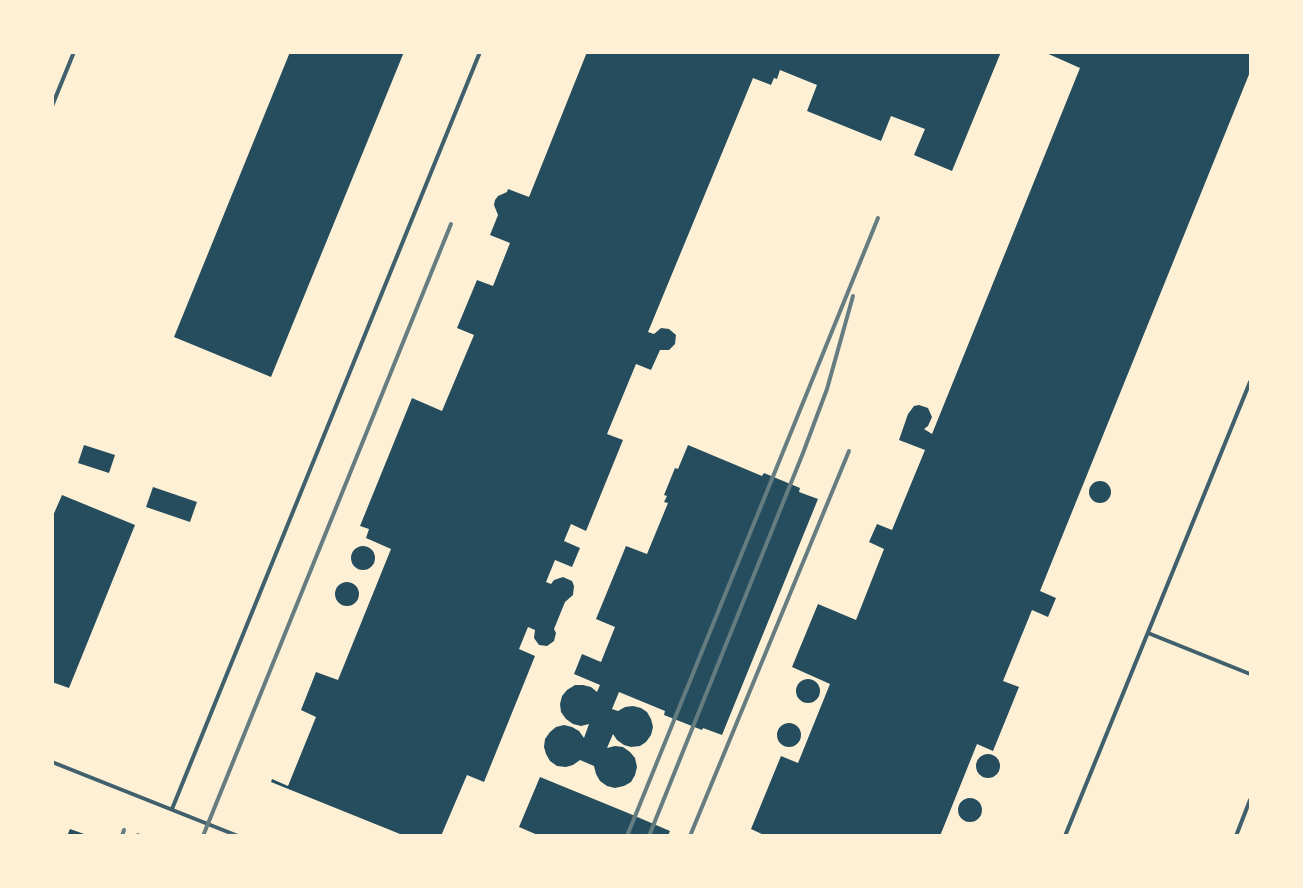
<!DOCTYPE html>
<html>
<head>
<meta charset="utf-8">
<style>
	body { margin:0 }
	#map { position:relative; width:1303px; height:888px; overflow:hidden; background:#fdf0d5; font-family:"Open Sans",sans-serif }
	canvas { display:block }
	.frame { position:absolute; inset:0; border:54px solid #fdf0d5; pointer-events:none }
</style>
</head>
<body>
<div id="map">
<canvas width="1303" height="888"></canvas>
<div class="frame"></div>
</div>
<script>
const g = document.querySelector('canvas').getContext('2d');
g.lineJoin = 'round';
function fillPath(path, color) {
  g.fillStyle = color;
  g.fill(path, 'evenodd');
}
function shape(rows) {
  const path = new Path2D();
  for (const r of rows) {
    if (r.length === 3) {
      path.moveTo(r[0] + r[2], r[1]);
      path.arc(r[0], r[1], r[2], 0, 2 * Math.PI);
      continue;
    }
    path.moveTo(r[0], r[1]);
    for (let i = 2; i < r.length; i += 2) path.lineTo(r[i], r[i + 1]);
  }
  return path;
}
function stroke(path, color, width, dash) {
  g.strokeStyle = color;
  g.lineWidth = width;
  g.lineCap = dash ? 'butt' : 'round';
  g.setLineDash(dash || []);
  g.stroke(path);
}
fillPath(shape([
	[290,52,404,52,271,377,174,337],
	[587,52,1001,52,952,171,914,155,925,129,891,116,881,141,807,111,817,85,780,70,777,79,774,78,771,85,753,78,648,332,654,334,661,328,669,329,676,335,675,344,669,350,660,350,651,370,636,364,607,434,623,440,586,531,571,524,564,541,580,548,572,567,555,560,546,582,551,584,554,580,563,577,572,581,574,586,573,595,565,602,554,629,556,633,554,641,547,646,539,645,534,638,535,630,528,627,519,649,535,656,484,782,467,775,441,836,405,836,271,782,272,779,288,786,316,717,301,710,316,672,338,680,391,549,366,538,369,529,360,526,412,398,442,411,474,335,457,328,477,280,493,286,510,243,490,235,498,215,494,205,495,200,498,196,507,192,508,189,529,197],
	[1044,52,1250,52,1250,72,1040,591,1056,598,1048,617,1032,610,1003,681,1019,687,993,751,977,744,940,836,766,836,751,829,781,756,798,763,830,684,792,667,818,604,856,620,884,549,869,542,877,524,892,530,925,450,899,440,908,414,914,406,919,405,928,408,932,417,928,426,924,429,932,434,1080,68],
	[84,445,115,455,109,473,78,463],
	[688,445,762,476,764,473,800,488,799,492,818,499,722,735,703,728,702,730,664,715,665,711,619,692,612,709,618,711,625,707,633,706,641,708,647,712,651,719,653,727,651,735,646,742,640,746,631,747,624,745,617,740,613,734,607,748,615,746,623,747,630,752,635,758,637,767,635,775,631,782,624,786,615,788,607,786,600,781,596,774,594,766,580,760,573,765,566,767,557,766,550,761,546,754,544,747,545,739,550,732,556,727,564,725,572,727,579,731,584,738,589,724,581,726,573,724,566,719,561,712,560,704,562,696,567,690,575,685,583,685,591,687,597,692,600,685,574,674,582,654,601,662,615,627,596,619,626,546,647,554,668,503,664,502,667,496,664,495,675,468,678,469],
	[1100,492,11],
	[153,487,197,502,190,522,146,507],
	[62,495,135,525,69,688,52,682,52,518],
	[363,558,12],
	[347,594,12],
	[808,691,12],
	[789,735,12],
	[988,766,12],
	[540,777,628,813,670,831,668,836,540,836,519,827],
	[970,810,12],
	[70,829,87,835,87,836,67,836]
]), '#264d5e');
stroke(shape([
	[52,106,74,52],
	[1148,633,1250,674],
	[52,762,238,836],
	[172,809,480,52],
	[1065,836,1250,382],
	[1236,836,1250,800]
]), '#3f606c', 4);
stroke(shape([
	[122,836,124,830],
	[138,836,138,835],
	[203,836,451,224],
	[627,836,878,218],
	[649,836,803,453,827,389,853,296],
	[690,836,849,451]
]), '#657d81', 4);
</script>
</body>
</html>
